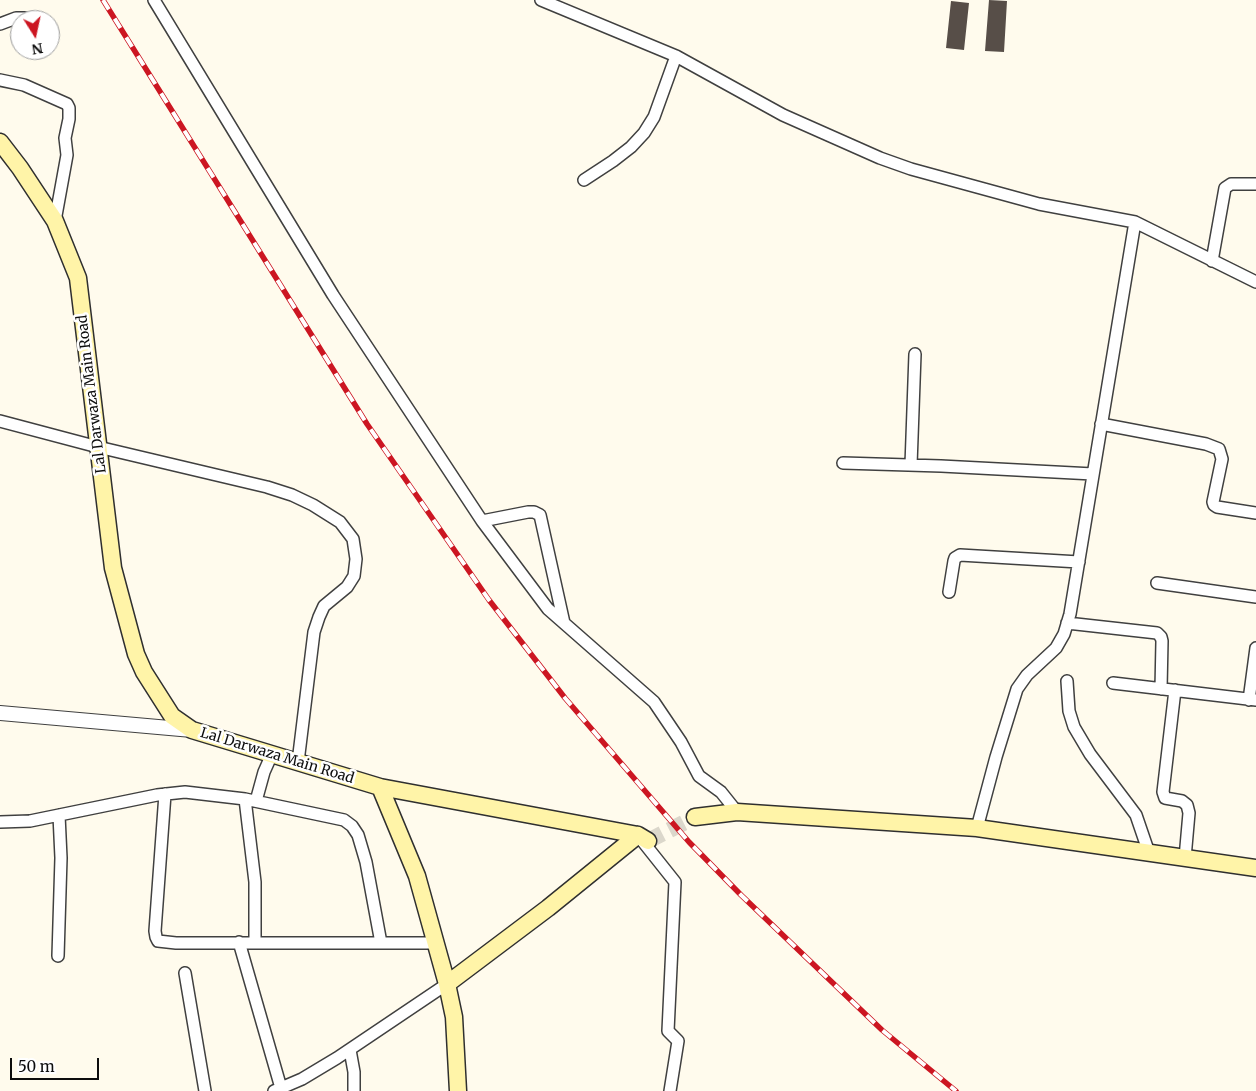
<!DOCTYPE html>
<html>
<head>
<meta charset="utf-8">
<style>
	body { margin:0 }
	#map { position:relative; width:1256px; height:1091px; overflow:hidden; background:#fffbed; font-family:Merriweather,serif }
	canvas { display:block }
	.north { position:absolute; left:10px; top:10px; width:50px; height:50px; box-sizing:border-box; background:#fff; border:1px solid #9e9e9e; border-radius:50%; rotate:170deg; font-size:14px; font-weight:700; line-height:20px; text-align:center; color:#0d0d0d }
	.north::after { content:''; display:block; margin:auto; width:18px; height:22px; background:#cc1622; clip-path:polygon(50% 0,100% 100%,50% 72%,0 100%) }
	.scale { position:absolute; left:10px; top:1058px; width:89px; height:22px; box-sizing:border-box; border:2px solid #0d0d0d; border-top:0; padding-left:6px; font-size:15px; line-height:18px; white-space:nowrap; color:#0d0d0d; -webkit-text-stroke:4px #fff; paint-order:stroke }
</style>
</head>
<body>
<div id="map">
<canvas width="1256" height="1091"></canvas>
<div class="north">N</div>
<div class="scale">50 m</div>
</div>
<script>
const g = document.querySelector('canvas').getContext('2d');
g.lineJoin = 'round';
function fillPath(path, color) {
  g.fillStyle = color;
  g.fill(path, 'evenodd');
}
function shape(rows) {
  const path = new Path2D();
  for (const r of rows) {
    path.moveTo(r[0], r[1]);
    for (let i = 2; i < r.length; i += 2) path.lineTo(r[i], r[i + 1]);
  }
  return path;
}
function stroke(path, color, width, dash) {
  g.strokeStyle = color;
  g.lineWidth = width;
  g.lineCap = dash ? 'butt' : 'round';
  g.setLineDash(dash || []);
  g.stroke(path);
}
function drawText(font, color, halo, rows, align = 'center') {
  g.font = font + ' Merriweather,serif';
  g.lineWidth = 5;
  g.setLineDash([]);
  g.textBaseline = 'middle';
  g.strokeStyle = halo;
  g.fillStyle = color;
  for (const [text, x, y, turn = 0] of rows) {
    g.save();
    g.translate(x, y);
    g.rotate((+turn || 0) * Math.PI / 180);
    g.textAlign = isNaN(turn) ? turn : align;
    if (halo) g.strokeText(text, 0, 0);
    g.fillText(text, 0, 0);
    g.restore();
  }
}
fillPath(shape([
	[989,0,1007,1,1004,52,985,51],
	[951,1,969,3,964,50,946,48]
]), '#574e48');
stroke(shape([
	[648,841,695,817]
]), '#dbd7cb', 16, [16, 8]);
const minor = shape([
	[154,0,333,295,482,521,548,609,654,702,681,742,699,776,721,792,737,812],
	[541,0,676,56,783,115,880,158,911,169,1039,204,1135,222,1256,282],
	[0,24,16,18,25,18,29,20],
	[0,80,24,85,67,104,69,108,69,119,65,138,67,155,55,221],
	[584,180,613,161,631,147,644,133,654,117,676,56],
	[1212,261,1225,188,1231,184,1256,184],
	[0,421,98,447,267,487,292,495,313,505,340,522,353,539,356,559,354,576,347,587,324,606,319,617,314,632,298,762],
	[1101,424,1206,444,1219,449,1222,459,1213,502,1214,505,1217,507,1256,513],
	[843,463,941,466,1093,474],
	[911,465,915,354],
	[482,521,528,512,534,512,540,515,564,623],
	[1157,583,1256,597],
	[949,592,954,561,955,558,960,555,1079,562],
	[1067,623,1157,633,1161,637,1162,641,1161,689],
	[1067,681,1069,711,1074,727,1090,754,1136,815,1149,853],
	[1113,683,1256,700],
	[1175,690,1163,792,1165,798,1182,801,1187,805,1189,813,1185,858],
	[1249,700,1256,648],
	[165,794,155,931,156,937,158,941,176,943,436,943],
	[245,799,255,882,255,942],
	[256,801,264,772,272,754],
	[0,822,30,821,157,795,185,792,245,799,344,820,352,826,358,835,366,862,381,943],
	[977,828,996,757,1017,689,1027,675,1056,648,1064,634,1070,614,1135,222],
	[640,838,675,882,668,1031,678,1041,670,1091],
	[239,942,281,1088],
	[58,956,61,858,59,815],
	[185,973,205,1091],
	[350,1050,354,1072,354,1091],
	[274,1091,302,1079,337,1058,447,984]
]);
const tertiary = shape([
	[0,713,192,730]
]);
const secondary = shape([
	[0,142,20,168,55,221,78,278,113,568,136,654,144,672,172,716,192,730,380,787,417,876,447,984,454,1017,458,1091],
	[380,787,638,835],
	[695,817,737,812,977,828,1256,868],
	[447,984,548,908,638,835,648,841]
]);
stroke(minor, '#404040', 14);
stroke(tertiary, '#404040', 16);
stroke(secondary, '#2f2f2f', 19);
stroke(minor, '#fff', 11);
stroke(tertiary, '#fff', 14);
stroke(secondary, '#fff4a8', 16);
const rail = shape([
	[103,0,367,424,489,600,565,698,689,842,741,895,882,1030,956,1091]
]);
stroke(rail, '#cc1622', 5.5);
stroke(rail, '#fff', 4, [11]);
drawText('14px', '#0d0d0d', '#fff', [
	["Lal Darwaza Main Road",92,394,-97],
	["Lal Darwaza Main Road",277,756,17]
]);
</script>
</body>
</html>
